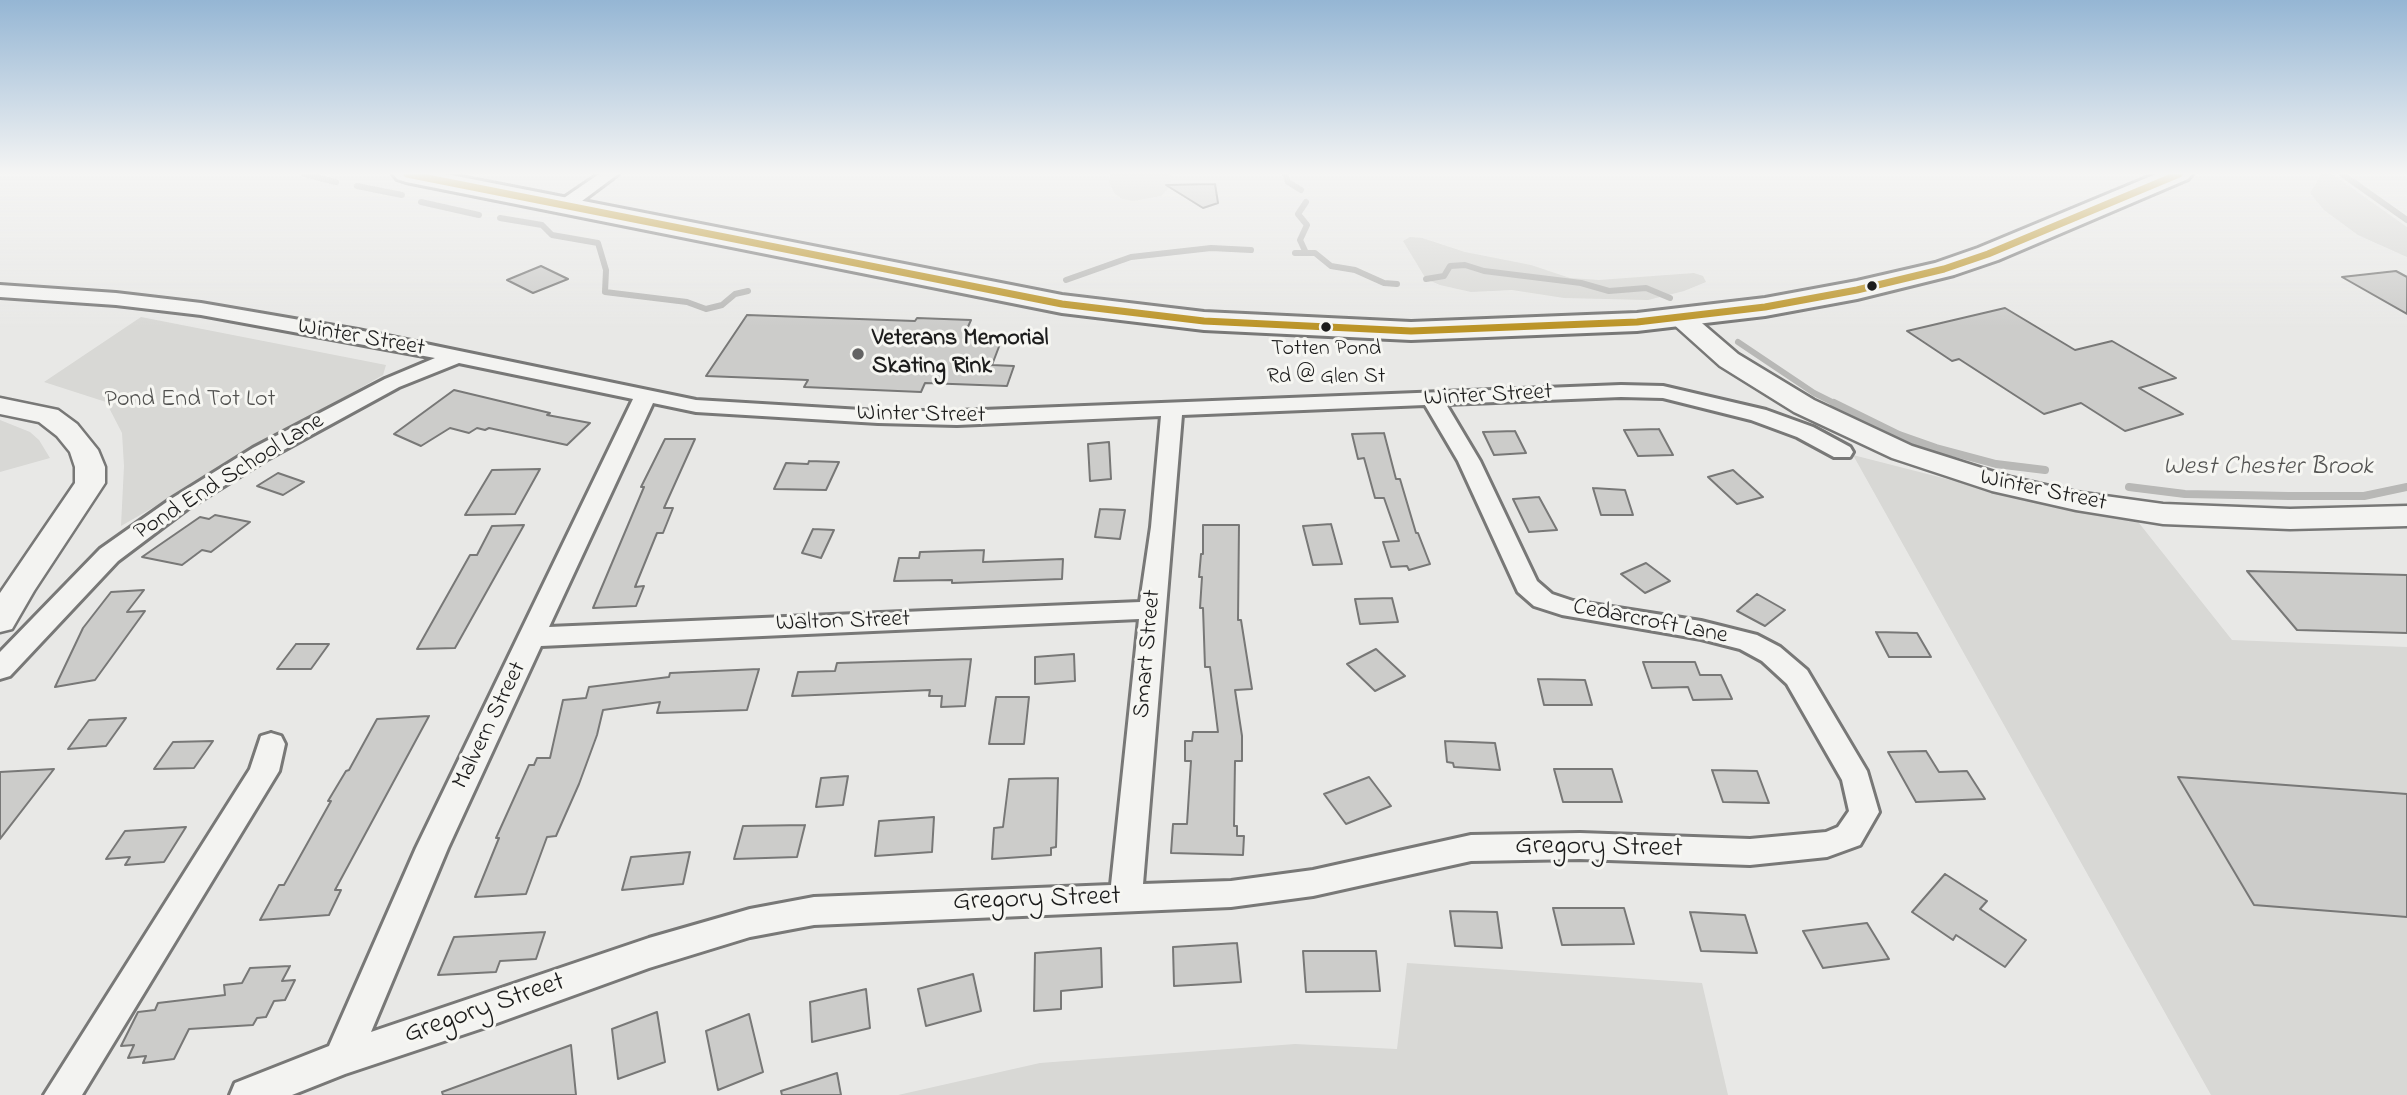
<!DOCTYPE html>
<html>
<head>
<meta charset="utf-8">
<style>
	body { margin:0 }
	canvas { display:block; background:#e8e8e6 }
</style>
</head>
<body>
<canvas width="2407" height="1095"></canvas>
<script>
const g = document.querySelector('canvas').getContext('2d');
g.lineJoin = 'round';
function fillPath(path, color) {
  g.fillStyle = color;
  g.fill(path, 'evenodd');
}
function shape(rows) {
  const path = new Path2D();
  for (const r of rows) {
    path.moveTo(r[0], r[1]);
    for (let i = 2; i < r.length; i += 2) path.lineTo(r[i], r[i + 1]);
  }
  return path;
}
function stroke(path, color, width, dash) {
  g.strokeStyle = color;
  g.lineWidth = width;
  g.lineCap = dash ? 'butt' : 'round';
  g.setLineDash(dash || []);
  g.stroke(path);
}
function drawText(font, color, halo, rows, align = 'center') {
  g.font = font + ' "Indie Flower",sans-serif';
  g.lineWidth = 6;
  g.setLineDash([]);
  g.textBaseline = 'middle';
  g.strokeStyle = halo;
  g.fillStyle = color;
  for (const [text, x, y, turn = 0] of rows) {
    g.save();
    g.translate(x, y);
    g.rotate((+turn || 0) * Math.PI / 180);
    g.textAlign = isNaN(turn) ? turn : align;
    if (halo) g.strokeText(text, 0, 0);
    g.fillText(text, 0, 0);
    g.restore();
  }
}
fillPath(shape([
	[1110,174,1170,174,1171,180,1168,189,1161,196,1134,201,1122,199,1114,193,1109,182],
	[2322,174,2332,174,2407,227,2407,257,2358,235,2324,210,2310,193],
	[1410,237,1422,238,1465,252,1531,265,1570,278,1599,280,1694,273,1703,276,1706,282,1684,291,1648,300,1564,298,1512,290,1471,292,1440,285,1426,279,1403,241],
	[141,317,386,365,383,375,121,526,124,466,122,433,106,402,44,382],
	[0,420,30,432,39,440,50,458,0,472],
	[1853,455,2064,509,2135,518,2232,640,2407,647,2407,1095,2211,1095],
	[1407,963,1702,983,1728,1095,898,1095,1040,1063,1295,1044,1397,1049]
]), '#d8d8d5');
stroke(shape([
	[304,174,336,182],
	[1285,174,1288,182,1301,190],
	[2342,174,2407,220],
	[357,186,402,195],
	[421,202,479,215],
	[1306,202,1298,214,1307,225,1300,240,1306,253],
	[500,218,542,225,552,235,598,243,606,270,605,292,687,302,706,309,722,305,735,294,748,291],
	[1295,253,1315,253,1331,266,1355,270,1384,283,1397,284],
	[1426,279,1444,276,1450,266,1465,265,1484,271,1581,283,1609,291,1646,288,1670,298],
	[1066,280,1131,257,1211,248,1251,250],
	[1738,342,1814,393,1838,405]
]), '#b8b8b6', 6);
stroke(shape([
	[1834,403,1899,435,1936,448,1996,464,2045,470],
	[2129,487,2185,494,2289,496,2364,496,2407,487]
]), '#b8b8b6', 8);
const building = shape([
	[1215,184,1218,203,1203,208,1166,185,1215,184],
	[541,266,568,279,533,293,507,280,541,266],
	[2396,271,2407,277,2407,314,2342,277,2396,271],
	[2005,308,2075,350,2112,341,2176,378,2139,388,2183,414,2125,431,2081,403,2044,414,1959,359,1952,361,1907,331,2005,308],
	[747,315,915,321,917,318,971,320,963,338,984,339,983,343,1000,344,992,365,1014,366,1007,386,925,383,921,392,804,387,808,380,706,376,747,315],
	[454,390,550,413,547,415,590,423,567,445,489,428,485,430,477,428,469,433,450,428,421,446,394,434,454,390],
	[1659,429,1673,455,1638,456,1624,430,1659,429],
	[1515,431,1526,453,1494,455,1483,432,1515,431],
	[1384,433,1396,479,1400,479,1416,533,1418,533,1430,564,1409,570,1407,566,1391,567,1383,542,1399,541,1384,498,1375,498,1364,458,1358,459,1352,434,1384,433],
	[665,439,695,439,664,508,673,508,663,533,657,533,635,587,644,586,636,606,593,608,644,487,641,487,665,439],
	[1109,442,1111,479,1090,481,1088,444,1109,442],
	[809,461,839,462,826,490,774,489,786,463,808,464,809,461],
	[540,469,515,514,465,515,492,470,540,469],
	[1733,470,1763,497,1737,504,1708,477,1733,470],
	[278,473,304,482,283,495,257,486,278,473],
	[1593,488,1625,490,1633,515,1601,515,1593,488],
	[1539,497,1557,530,1529,532,1513,499,1539,497],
	[1100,509,1125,510,1120,539,1095,537,1100,509],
	[215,515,250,522,211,552,202,550,182,565,142,557,200,517,209,519,215,515],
	[1331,524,1342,564,1313,565,1303,526,1331,524],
	[524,525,455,648,417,649,470,555,477,555,492,526,524,525],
	[1203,525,1239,525,1238,620,1241,620,1252,689,1235,690,1242,736,1242,761,1235,761,1234,826,1237,826,1237,836,1244,836,1243,855,1171,853,1173,824,1187,824,1191,761,1185,761,1185,741,1192,741,1193,732,1218,732,1210,667,1205,667,1203,608,1200,608,1202,577,1199,577,1201,554,1203,554,1203,525],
	[813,529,834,530,821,558,802,553,813,529],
	[984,550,983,562,1063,559,1062,579,952,583,952,580,894,581,899,558,919,558,920,552,984,550],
	[1646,563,1670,581,1645,593,1621,574,1646,563],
	[2247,571,2407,575,2407,633,2297,630,2247,571],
	[144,590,127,612,145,611,95,680,55,687,83,628,111,592,144,590],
	[1757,594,1785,610,1765,626,1737,611,1757,594],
	[1392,598,1398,622,1360,624,1355,599,1392,598],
	[1876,632,1917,633,1931,657,1889,657,1876,632],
	[296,644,329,644,311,669,277,669,296,644],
	[1376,649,1405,676,1375,691,1347,664,1376,649],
	[1074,654,1075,681,1035,684,1035,657,1074,654],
	[971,659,965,706,941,707,942,696,929,696,930,690,792,696,798,672,835,671,837,663,971,659],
	[1643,662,1695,662,1700,675,1721,675,1732,699,1693,700,1688,687,1652,688,1643,662],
	[759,669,747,710,657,713,660,702,603,710,597,735,579,784,556,836,547,837,526,894,475,897,499,838,496,838,529,765,534,765,537,758,550,758,563,700,586,698,589,687,669,677,670,673,759,669],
	[1538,679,1585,680,1592,705,1544,705,1538,679],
	[996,697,1029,697,1024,744,989,744,996,697],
	[429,716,335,890,341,890,329,915,260,920,279,885,284,885,331,801,328,801,346,771,349,770,377,719,429,716],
	[126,718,106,746,68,749,89,720,126,718],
	[213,741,194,768,154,769,173,742,213,741],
	[1445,741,1495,743,1500,770,1454,767,1453,763,1447,762,1445,741],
	[1926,751,1939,772,1967,771,1985,799,1916,802,1888,752,1926,751],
	[54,769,0,839,0,772,54,769],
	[1554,769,1612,769,1622,802,1563,802,1554,769],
	[1712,770,1757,771,1769,803,1723,802,1712,770],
	[848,776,843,805,816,807,821,778,848,776],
	[1369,777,1391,806,1346,824,1324,794,1369,777],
	[2178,777,2407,794,2407,917,2254,905,2178,777],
	[1058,778,1056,847,1051,848,1051,855,992,859,994,828,1003,827,1009,779,1058,778],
	[934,817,932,852,875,856,879,821,934,817],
	[805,825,797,857,734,859,743,826,805,825],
	[186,827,164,862,125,865,130,857,106,859,125,831,186,827],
	[690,852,683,884,622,890,631,857,690,852],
	[1945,874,1987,901,1980,909,2026,940,2005,967,1956,935,1953,940,1912,912,1945,874],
	[1553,908,1624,908,1634,944,1562,945,1553,908],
	[1450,911,1497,912,1502,948,1455,946,1450,911],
	[1690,912,1745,915,1757,953,1701,951,1690,912],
	[1867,923,1889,959,1823,968,1803,931,1867,923],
	[545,932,536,959,500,961,496,972,438,975,454,937,545,932],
	[1237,943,1241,982,1174,986,1173,947,1237,943],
	[1101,948,1102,987,1061,991,1061,1009,1034,1011,1035,953,1101,948],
	[1303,951,1376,951,1380,991,1306,992,1303,951],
	[290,966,282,981,295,980,285,1000,274,1001,266,1017,257,1018,253,1025,189,1029,174,1059,143,1063,146,1056,128,1058,134,1045,121,1046,138,1012,155,1010,158,1003,225,995,224,985,242,983,250,968,290,966],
	[973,974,981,1011,926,1026,918,989,973,974],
	[866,989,870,1028,812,1042,810,1002,866,989],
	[657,1012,665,1062,618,1079,612,1029,657,1012],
	[749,1014,763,1072,718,1090,706,1031,749,1014],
	[571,1045,576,1095,443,1095,442,1092,571,1045],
	[837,1073,841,1095,782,1095,781,1091,837,1073]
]);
fillPath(building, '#ccccca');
stroke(building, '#787877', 2);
const minor = shape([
	[599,174,618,174,570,210,558,210,555,206,558,202,599,174],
	[0,285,116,293,201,303,358,330,696,400,878,411,957,411,1621,385,1663,386,1766,410,1813,427,1850,447,1853,452,1850,457,1834,457,1797,437,1751,420,1663,398,1621,397,1446,404,1480,461,1537,581,1552,594,1573,601,1701,621,1757,635,1780,647,1807,670,1867,771,1879,812,1860,845,1827,857,1750,865,1580,859,1471,861,1313,896,1231,907,814,925,750,937,649,968,486,1027,345,1074,292,1095,230,1095,235,1083,329,1046,416,848,633,399,459,363,399,387,269,458,187,509,118,561,10,676,0,679,0,652,100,549,171,499,253,448,385,379,435,358,201,315,116,305,0,297,0,285],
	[653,403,696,412,878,423,957,425,1161,416,1151,527,1140,602,549,627,653,403],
	[1425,405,1458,461,1518,592,1534,606,1562,615,1701,639,1740,649,1762,661,1787,684,1842,780,1849,811,1838,827,1826,832,1750,839,1580,833,1471,835,1313,870,1231,881,1143,884,1182,415,1425,405],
	[1139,619,1111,885,814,897,750,909,649,938,371,1032,448,848,541,646,1139,619],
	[271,733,281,736,285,744,279,771,82,1095,44,1095,250,769,261,736,271,733]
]);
const tertiary = shape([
	[1680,309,1689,312,1738,354,1814,400,1912,446,2010,477,2076,492,2163,504,2290,509,2407,506,2407,526,2290,529,2163,524,2076,510,1992,491,1892,458,1794,412,1720,366,1671,322,1667,317,1671,312,1680,309],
	[0,398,58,410,77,424,98,450,105,467,105,483,34,591,12,629,0,632,0,593,75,483,75,467,70,452,57,436,39,422,0,414,0,398]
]);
const primary = shape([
	[393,174,446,174,1062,295,1204,312,1411,322,1637,313,1765,298,1857,281,1935,263,1978,248,2156,174,2192,174,2188,179,1998,260,1954,275,1857,299,1765,316,1637,331,1411,340,1204,330,1062,313,406,182,397,179,393,174]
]);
stroke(minor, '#787877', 6);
stroke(tertiary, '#787877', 5);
stroke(primary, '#787877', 6);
fillPath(minor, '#f3f3f1');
fillPath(tertiary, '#f3f3f1');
fillPath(primary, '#f3f3f1');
stroke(shape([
	[407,174,1062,304,1204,321,1411,331,1637,322,1765,307,1857,290,1944,269,1988,254,2179,174]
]), '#bb9427', 7);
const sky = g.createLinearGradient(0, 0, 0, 327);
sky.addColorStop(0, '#95b6d4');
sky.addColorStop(0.53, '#f5f5f4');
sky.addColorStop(1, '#f5f5f400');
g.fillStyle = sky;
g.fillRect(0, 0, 2407, 327);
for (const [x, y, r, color] of [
	[1872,286,6,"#1c1c1c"],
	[1326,327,6,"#1c1c1c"],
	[858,354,7,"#636363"]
]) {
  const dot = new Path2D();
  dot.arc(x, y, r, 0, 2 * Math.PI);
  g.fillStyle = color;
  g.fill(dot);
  stroke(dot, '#f6f6f2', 2.5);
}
drawText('22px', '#1c1c1c', '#f6f6f2', [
	["Totten Pond",1326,350],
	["Rd @ Glen St",1326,378]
]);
drawText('24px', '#1c1c1c', '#f6f6f2', [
	["Winter Street",361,339,10],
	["Winter Street",1488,397,-3],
	["Winter Street",921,416,1],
	["Pond End School Lane",230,478,-32],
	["Winter Street",2043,492,12],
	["Walton Street",843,623,-2],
	["Cedarcroft Lane",1650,623,11],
	["Smart Street",1149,654,-85],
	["Malvern Street",491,726,-64]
]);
drawText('bold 24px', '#1c1c1c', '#f6f6f2', [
	["Veterans Memorial",872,340],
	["Skating Rink",872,368]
], 'left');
drawText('24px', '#51514f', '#f6f6f2', [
	["Pond End Tot Lot",190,401]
]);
drawText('italic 26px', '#525251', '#f6f6f2', [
	["West Chester Brook",2268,469]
]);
drawText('28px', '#1c1c1c', '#f6f6f2', [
	["Gregory Street",1599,849,1],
	["Gregory Street",1037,901,-2],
	["Gregory Street",485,1010,-19]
]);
</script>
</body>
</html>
